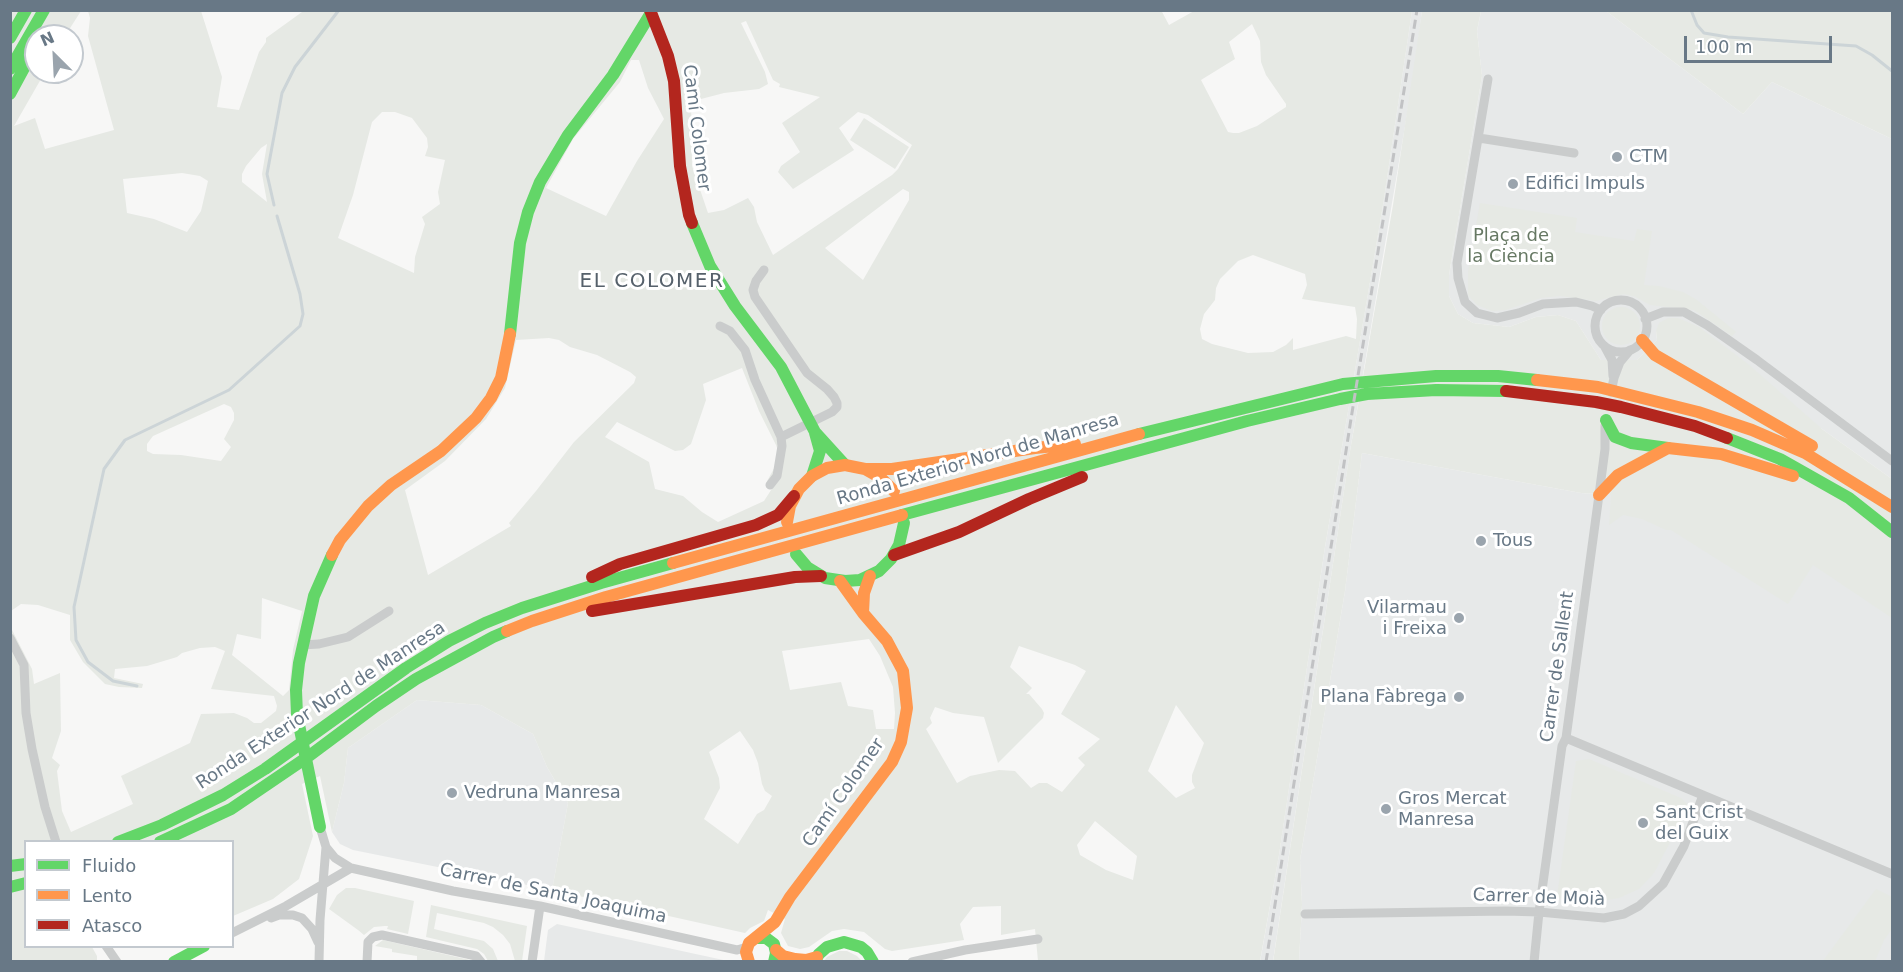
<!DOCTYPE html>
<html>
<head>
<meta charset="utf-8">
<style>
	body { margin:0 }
	#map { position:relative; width:1903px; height:972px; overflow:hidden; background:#f7f7f6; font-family:"DejaVu Sans",sans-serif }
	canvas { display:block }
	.frame { position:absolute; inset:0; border:12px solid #687886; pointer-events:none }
	.legend { position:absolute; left:24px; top:840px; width:210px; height:108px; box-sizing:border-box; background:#fff; border:2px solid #c3c9cf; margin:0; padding:8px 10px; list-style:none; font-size:18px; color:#687886 }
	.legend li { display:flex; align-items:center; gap:12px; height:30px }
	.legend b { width:30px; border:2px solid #c3c9cf }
	.north { position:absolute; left:24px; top:24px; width:60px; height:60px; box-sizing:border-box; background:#fff; border:2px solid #c3c9cf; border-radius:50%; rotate:336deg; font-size:16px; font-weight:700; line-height:24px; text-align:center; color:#687886 }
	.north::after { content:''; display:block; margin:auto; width:21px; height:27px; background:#9aa4ad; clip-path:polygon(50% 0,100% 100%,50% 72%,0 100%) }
	.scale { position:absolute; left:1684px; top:36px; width:148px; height:27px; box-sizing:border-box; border:3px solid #687886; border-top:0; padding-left:8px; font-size:18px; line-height:21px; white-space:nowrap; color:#687886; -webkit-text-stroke:4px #fff; paint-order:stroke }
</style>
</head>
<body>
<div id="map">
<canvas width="1903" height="972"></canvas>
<div class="frame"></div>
<ul class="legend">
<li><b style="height:8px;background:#63d668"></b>Fluido</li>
<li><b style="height:8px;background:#ff974d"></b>Lento</li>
<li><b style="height:8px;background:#b3261e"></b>Atasco</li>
</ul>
<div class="north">N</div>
<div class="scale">100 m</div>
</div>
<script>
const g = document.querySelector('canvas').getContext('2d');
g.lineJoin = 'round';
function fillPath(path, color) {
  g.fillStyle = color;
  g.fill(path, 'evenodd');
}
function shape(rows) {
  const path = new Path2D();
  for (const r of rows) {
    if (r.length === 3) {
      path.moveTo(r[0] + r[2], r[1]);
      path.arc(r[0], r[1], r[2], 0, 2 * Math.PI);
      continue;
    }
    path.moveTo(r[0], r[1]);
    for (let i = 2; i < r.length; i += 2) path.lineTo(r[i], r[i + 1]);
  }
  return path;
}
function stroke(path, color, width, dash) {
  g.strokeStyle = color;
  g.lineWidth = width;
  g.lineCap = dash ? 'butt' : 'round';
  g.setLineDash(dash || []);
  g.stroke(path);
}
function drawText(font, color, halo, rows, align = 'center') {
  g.font = font + ' "DejaVu Sans",sans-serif';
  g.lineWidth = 6;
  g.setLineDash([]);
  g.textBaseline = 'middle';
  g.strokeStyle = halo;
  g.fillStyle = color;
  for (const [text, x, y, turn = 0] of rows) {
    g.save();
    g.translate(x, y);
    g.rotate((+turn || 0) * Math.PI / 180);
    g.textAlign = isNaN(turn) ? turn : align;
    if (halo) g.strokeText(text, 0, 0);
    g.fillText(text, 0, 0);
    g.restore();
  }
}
fillPath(shape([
	[1412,11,1422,11,1414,73,1350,451,1273,961,1260,962,1279,855,1325,547,1383,205],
	[1481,11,1606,11,1743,114,1772,82,1892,139,1892,479,1822,429,1656,331,1657,340,1637,360,1601,360,1576,321,1558,315,1536,317,1509,327,1473,323,1458,314,1449,296,1449,275,1482,76,1477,31],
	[1362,453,1581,493,1611,495,1892,546,1892,961,1299,962,1302,905,1300,860,1345,591],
	[417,700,481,705,533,734,547,767,568,803,552,890,353,850,340,844,332,832,344,783,348,748],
	[557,924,728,961,544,961,548,930]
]), '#e7e9e9');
fillPath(shape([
	[1161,10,1169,25,1194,11,1412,11,1383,205,1325,547,1279,855,1260,961,1038,961,1035,929,1001,935,1001,906,973,907,960,924,964,940,892,951,885,949,864,932,844,929,832,931,809,947,800,949,788,946,781,933,785,919,768,910,764,921,750,928,745,933,552,890,568,803,547,767,533,734,481,705,417,700,348,748,344,783,332,832,320,776,302,784,313,836,299,879,273,899,233,916,232,842,26,842,26,946,92,947,97,956,97,961,11,961,10,626,32,669,34,684,60,673,61,731,52,758,60,765,57,771,62,811,71,832,133,804,121,776,190,743,201,714,234,713,247,718,254,723,261,723,276,711,277,706,274,696,211,689,225,651,215,647,200,648,182,653,177,657,147,666,115,669,114,678,143,684,142,688,119,687,105,684,83,662,70,640,70,615,38,605,21,604,11,611,11,11,81,11,65,36,36,36,36,72,45,72,14,126,35,118,45,149,114,130,88,36,90,18,88,11,201,11,222,77,217,107,239,110,259,52,266,42,266,38,302,12,301,11],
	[746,21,773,80,780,84,779,87,820,97,782,123,800,152,781,166,778,172,793,189,854,150,839,128,858,112,868,115,912,145,898,169,892,175,773,255,757,222,754,207,748,198,724,210,708,213,692,166,691,96,701,99,724,93,759,89,768,84,765,72,741,23],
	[1252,24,1260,41,1261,62,1266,75,1286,104,1286,107,1257,126,1239,133,1233,133,1228,132,1201,80,1235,59,1229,42],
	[631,60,639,60,648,88,664,119,637,161,606,216,546,188,573,139,620,82],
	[382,112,395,112,412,118,427,138,428,147,425,156,445,160,438,192,440,204,422,217,425,224,415,257,414,273,338,238,353,195,372,122],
	[267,144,262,174,267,202,242,182,242,174,246,166,261,148],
	[182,173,200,176,208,181,201,211,187,232,154,219,127,213,123,179],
	[903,189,909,192,909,200,863,280,825,248],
	[1253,255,1305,274,1307,285,1302,299,1355,307,1357,319,1356,339,1346,336,1293,350,1293,338,1286,345,1273,352,1248,353,1212,344,1202,339,1200,329,1204,314,1215,300,1216,288,1220,279,1238,261],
	[549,338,559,340,570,347,597,355,630,372,636,377,634,383,574,442,536,491,509,523,511,526,428,575,405,490,445,461,486,419,505,388,516,340],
	[742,368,759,411,776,445,779,453,777,463,766,483,773,487,764,501,718,522,702,512,683,496,655,489,649,462,605,437,617,422,675,451,683,450,691,444,706,400,703,384],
	[224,404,231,407,234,413,234,420,224,439,231,447,221,461,181,455,153,454,147,451,147,444,153,436],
	[262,598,302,611,293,650,289,690,283,696,232,655,237,634,261,639],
	[869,639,880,656,893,687,895,713,894,729,876,729,873,710,848,706,841,682,790,690,782,651],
	[1019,646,1075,665,1086,671,1061,714,1100,739,1078,758,1085,765,1062,792,1047,783,1039,783,1031,788,1015,771,999,770,970,776,957,783,926,729,932,723,930,718,935,707,953,713,984,717,998,763,1043,718,1044,713,1042,709,1029,694,1026,694,1032,688,1010,667],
	[1176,705,1204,743,1192,775,1192,782,1195,788,1176,798,1148,771],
	[740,731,753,750,758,763,762,784,765,791,772,796,764,810,757,814,738,844,704,819,720,788,719,778,709,752],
	[1095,821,1137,856,1133,880,1106,870,1080,855,1077,845],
	[1422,11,1481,11,1477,31,1482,76,1449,275,1449,296,1458,314,1473,323,1509,327,1536,317,1558,315,1576,321,1601,360,1637,360,1657,340,1656,331,1659,323,1668,318,1678,318,1699,327,1748,364,1822,429,1892,479,1892,618,1813,565,1788,604,1671,530,1666,530,1642,519,1623,515,1609,525,1611,495,1581,493,1362,453,1345,591,1300,860,1302,905,1299,961,1273,962,1350,451,1393,205],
	[1606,11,1892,11,1892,139,1772,82,1743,114],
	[864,118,909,147,895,169,850,140],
	[1480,203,1577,218,1575,232,1634,241,1637,229,1652,231,1644,285,1659,286,1683,292,1697,300,1736,332,1732,336,1694,310,1650,305,1636,297,1624,294,1596,301,1560,296,1541,298,1506,310,1492,311,1477,305,1468,295,1468,272],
	[1621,326,19],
	[1589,759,1681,798,1689,806,1654,873,1639,889,1619,898,1607,900,1565,901,1557,896,1576,761],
	[346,888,355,888,414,901,408,934,387,929,388,926,385,926,374,927,364,935,358,930,329,909,337,895],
	[1876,889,1892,897,1892,929,1884,940,1875,961,1823,961],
	[431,905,527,926,522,961,515,961,510,944,503,935,493,927,484,923,437,913,434,929,484,941,493,949,498,961,488,961,484,954,477,949,426,937],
	[383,940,470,960,473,961,417,961,417,956,392,952,392,949,375,946],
	[839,951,847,951,857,956,862,961,824,961,827,957]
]), '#e6e9e4');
stroke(shape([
	[1691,10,1697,25,1704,33,1728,37,1856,46,1872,55,1892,71],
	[274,205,267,174,282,93,295,67,339,10],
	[137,686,113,681,88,662,76,640,74,607,104,469,125,440,229,390,300,326,303,314,300,294,277,216]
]), '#ccd4d7', 3);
stroke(shape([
	[1488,79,1457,263,1458,278,1465,302,1477,313,1497,318,1519,313,1543,304,1576,302,1592,306,1601,310],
	[1479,138,1574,153],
	[764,270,756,281,753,290,755,297,807,373,827,389,834,397,837,403,837,407,832,412,781,437],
	[1621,326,26],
	[1645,319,1663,312,1684,312,1707,325,1757,360,1892,461],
	[720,326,730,331,745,350,755,380,781,437,782,446,777,476,770,485],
	[1605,347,1612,360,1613,376],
	[1611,392,1614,378,1620,362,1630,350],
	[10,638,24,665,26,713,32,749,45,807,56,842],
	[302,645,319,644,348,637,389,611],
	[1566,738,1892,874],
	[326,847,335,858,351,868,453,891,540,906,737,950,747,947],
	[1305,914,1506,911,1539,912,1604,918,1624,914,1639,906,1663,884,1684,846,1703,795],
	[271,918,279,915,293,915,302,918,312,929,318,942],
	[232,933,286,906,351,868],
	[106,946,117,962],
	[319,962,320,920,326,847,320,827],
	[367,962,368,942,373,937,382,935,476,956,481,962],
	[532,962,540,906],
	[912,962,965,950,1038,939],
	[1534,962,1539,912,1562,746,1566,738,1599,495,1605,449,1605,426]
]), '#cacccc', 9);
stroke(shape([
	[10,38,26,10],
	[10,69,44,10],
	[10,94,36,46],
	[692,223,710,266,735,306,781,367,815,432,845,465],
	[510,334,520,243,528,212,540,182,568,135,613,75,651,13],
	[1606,420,1615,437,1631,443,1668,448],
	[1139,434,1343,384,1436,376,1498,376,1537,380],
	[1727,438,1780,459,1849,498,1892,532],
	[812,476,820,451,815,433],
	[902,515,1247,421,1340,399,1367,394,1436,390,1506,391],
	[796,554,807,567,825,578,845,581,860,580,879,571,891,559,899,545,904,523],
	[320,827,297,715,296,690,299,663,314,596,332,555],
	[118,842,162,825,223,795,265,769,406,668,449,641,485,623,522,608,601,583,673,563],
	[160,842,231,809,309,756,376,706,416,679,493,637,507,631],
	[10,866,26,864],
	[10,887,26,883],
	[757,938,766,938,774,944,776,953,774,962],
	[174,962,204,946],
	[814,962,819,954,827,947,844,942,861,947,867,952,873,962]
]), '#63d668', 12);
stroke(shape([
	[1642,340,1655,355,1812,446],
	[1537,380,1598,387,1698,412,1752,430,1805,453,1892,507],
	[865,469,892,469,1035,448,1075,444],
	[1599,495,1618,475,1668,448,1721,454,1793,476],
	[787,522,790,506,799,489,812,476,827,468,845,465,865,469,881,478,894,491],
	[332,555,340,540,368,506,391,485,441,451,476,418,491,398,501,378,510,334],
	[673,563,1139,434],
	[863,613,864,593,870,576],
	[507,631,532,621,606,597,902,515],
	[776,950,783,956,795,959,806,960,817,957],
	[749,962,746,952,749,943,775,922,790,897,892,762,901,742,907,708,903,671,887,641,863,613,840,581]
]), '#ff974d', 12);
stroke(shape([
	[650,10,668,56,674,81,680,166,689,215,692,223],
	[1506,391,1596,402,1621,407,1695,426,1727,438],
	[894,555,959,532,1029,499,1082,477],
	[592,577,620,564,756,525,778,515,794,496],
	[592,611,795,577,821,576]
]), '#b3261e', 12);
stroke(shape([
	[1266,962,1351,419,1417,10]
]), '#c1c2c4', 3, [9, 4.5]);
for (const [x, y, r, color] of [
	[1617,157,6,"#9aa4ad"],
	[1513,184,6,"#9aa4ad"],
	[1481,541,6,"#9aa4ad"],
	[1459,618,6,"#9aa4ad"],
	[1459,697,6,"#9aa4ad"],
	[452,793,6,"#9aa4ad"],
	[1386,809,6,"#9aa4ad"],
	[1643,823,6,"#9aa4ad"]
]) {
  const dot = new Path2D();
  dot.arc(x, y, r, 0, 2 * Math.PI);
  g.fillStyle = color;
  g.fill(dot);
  stroke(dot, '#fff', 2);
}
drawText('18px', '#687886', '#fff', [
	["Camí Colomer",696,128,83],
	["Ronda Exterior Nord de Manresa",978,460,-16],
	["Carrer de Sallent",1558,667,-82],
	["Ronda Exterior Nord de Manresa",321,706,-33],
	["Camí Colomer",844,793,-55],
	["Carrer de Santa Joaquima",553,894,12],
	["Carrer de Moià",1539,898,2]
]);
drawText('18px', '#687886', '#fff', [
	["CTM",1629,157],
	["Edifici Impuls",1525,184],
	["Tous",1493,541],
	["Vilarmau",1447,608,"right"],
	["i Freixa",1447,629,"right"],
	["Plana Fàbrega",1447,697,"right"],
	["Vedruna Manresa",464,793],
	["Gros Mercat",1398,799],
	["Manresa",1398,820],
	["Sant Crist",1655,813],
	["del Guix",1655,834]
], 'left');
drawText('18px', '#667863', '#fff', [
	["Plaça de",1511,236],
	["la Ciència",1511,257]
]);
g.letterSpacing = '1.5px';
drawText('20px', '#56616b', '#fff', [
	["EL COLOMER",652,282]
]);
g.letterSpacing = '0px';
</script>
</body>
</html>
